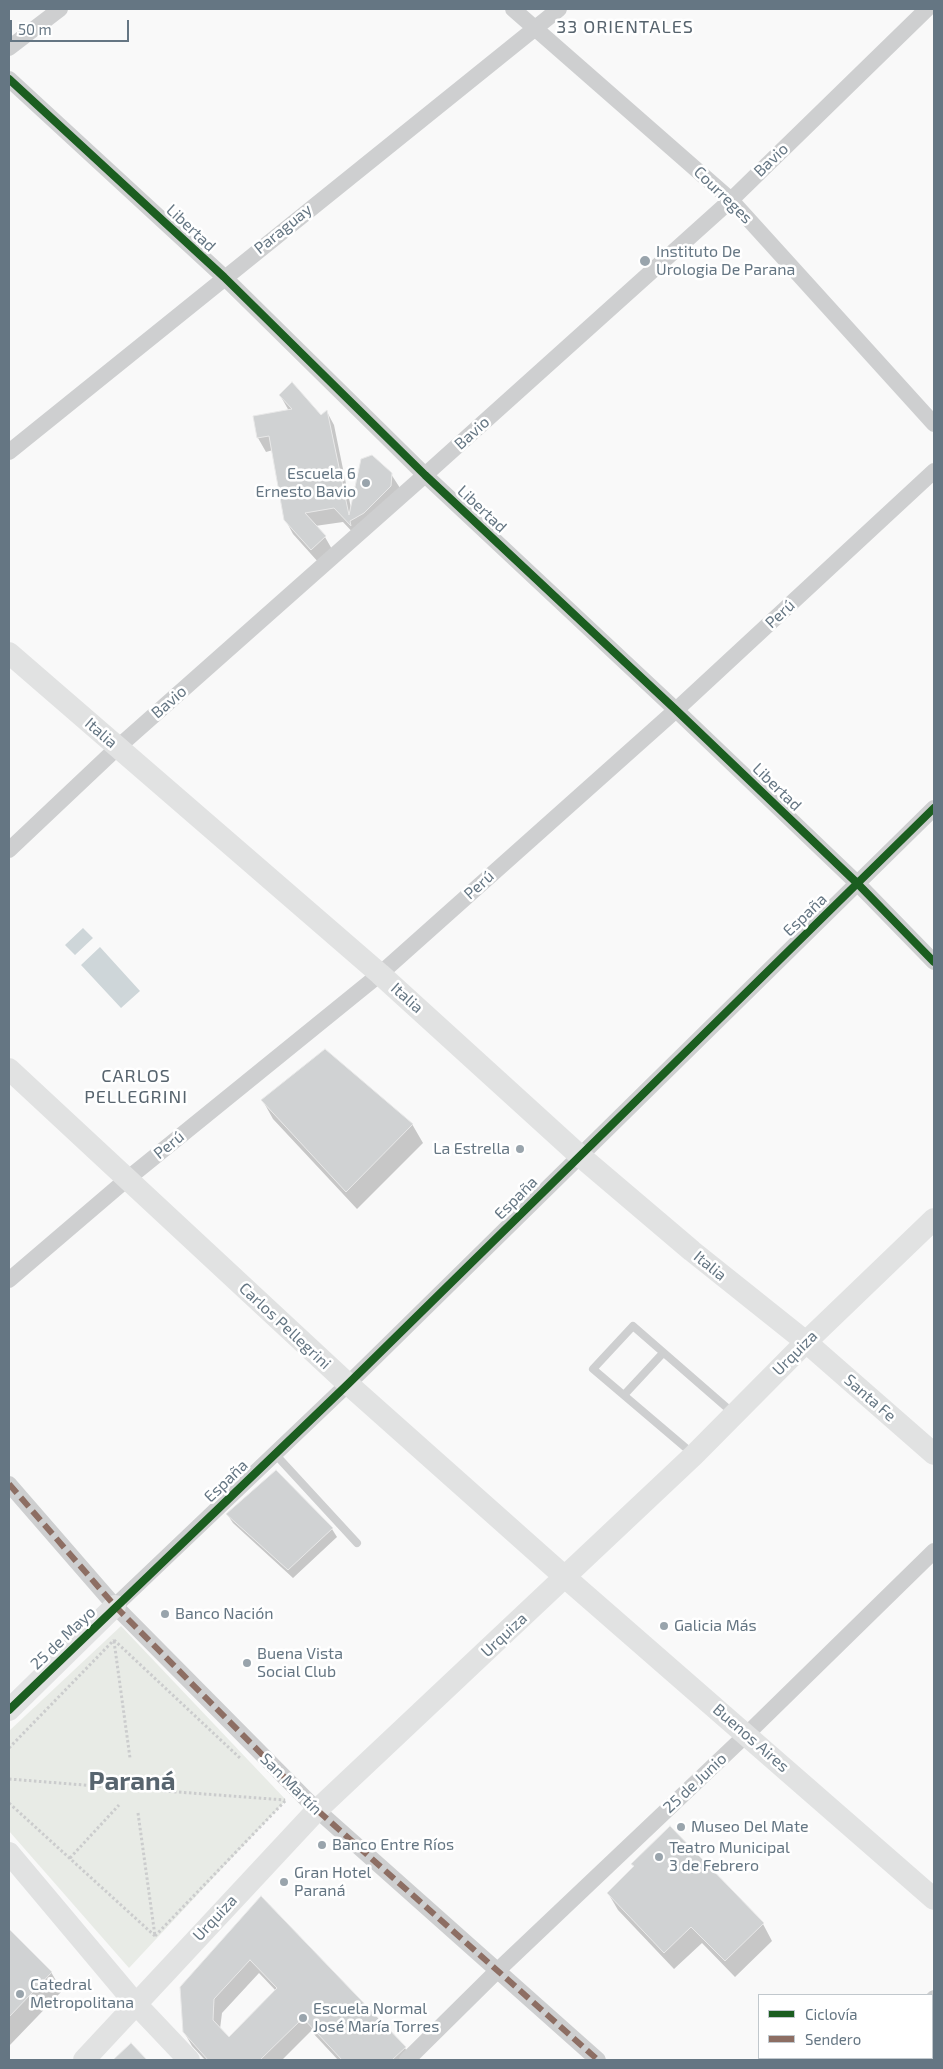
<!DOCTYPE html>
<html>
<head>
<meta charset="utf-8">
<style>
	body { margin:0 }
	#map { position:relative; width:943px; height:2069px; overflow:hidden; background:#f9f9f9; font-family:"Exo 2",sans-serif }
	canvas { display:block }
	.frame { position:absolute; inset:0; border:10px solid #657683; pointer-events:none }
	.legend { position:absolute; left:758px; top:1994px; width:175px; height:65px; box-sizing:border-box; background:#fff; border:1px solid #c1c8cd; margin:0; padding:6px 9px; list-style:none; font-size:15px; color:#657683 }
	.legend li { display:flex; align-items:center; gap:10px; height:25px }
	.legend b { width:25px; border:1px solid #c1c8cd }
	.scale { position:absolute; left:10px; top:20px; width:119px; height:22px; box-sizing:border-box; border:2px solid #657683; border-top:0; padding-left:6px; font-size:15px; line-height:18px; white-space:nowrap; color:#657683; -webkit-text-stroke:4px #fff; paint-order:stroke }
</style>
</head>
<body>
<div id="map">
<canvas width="943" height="2069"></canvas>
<div class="frame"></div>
<ul class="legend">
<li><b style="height:6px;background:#1b5e20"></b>Ciclovía</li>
<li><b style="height:6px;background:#8d6e63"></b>Sendero</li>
</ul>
<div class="scale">50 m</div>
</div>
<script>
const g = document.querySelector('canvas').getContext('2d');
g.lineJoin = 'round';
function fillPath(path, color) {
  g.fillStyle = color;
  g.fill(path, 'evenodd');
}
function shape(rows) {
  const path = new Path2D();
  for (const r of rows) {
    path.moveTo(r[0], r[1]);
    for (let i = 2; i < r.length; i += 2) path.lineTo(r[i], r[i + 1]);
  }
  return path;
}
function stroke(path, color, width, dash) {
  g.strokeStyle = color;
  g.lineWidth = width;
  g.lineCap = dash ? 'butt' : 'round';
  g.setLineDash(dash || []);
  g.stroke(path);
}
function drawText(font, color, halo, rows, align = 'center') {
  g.font = font + ' "Exo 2",sans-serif';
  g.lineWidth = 5;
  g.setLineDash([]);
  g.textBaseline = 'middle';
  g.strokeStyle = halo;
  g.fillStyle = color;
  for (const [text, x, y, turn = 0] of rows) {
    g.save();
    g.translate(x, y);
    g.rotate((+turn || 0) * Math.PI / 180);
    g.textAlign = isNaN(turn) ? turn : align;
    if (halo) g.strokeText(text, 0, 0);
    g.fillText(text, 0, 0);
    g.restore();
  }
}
fillPath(shape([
	[121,1626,286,1800,129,1968,9,1831,9,1731]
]), '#e8ebe6');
fillPath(shape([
	[83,928,93,938,75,955,65,945],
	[100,947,140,991,121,1008,81,965]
]), '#ced6d9');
fillPath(shape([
	[280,395,321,417,327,412,334,425,351,508,391,474,400,488,357,537,343,522,315,526,325,537,333,551,319,563,293,534,285,519,273,450,266,452,258,438,254,417,289,411],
	[263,1101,412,1124,423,1143,357,1209,273,1119],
	[227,1514,332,1529,337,1537,293,1578,233,1523],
	[632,1864,763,1924,772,1941,735,1977,702,1943,674,1969,618,1910,608,1893,634,1867],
	[261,1898,405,2048,412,2060,338,2060,311,2031,282,2060,205,2060,192,2046,184,2032],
	[259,1973,276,1991,229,2039,220,2029,222,2013],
	[9,1931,51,1972,62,1991,9,2046]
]), '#0003');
const building = shape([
	[292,382,321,415,327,410,349,515,361,459,372,455,392,473,391,486,364,513,350,521,351,526,334,508,305,513,326,536,311,550,284,520,269,436,257,438,253,416,292,409,279,395,292,382],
	[325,1049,413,1124,346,1192,261,1100,325,1049],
	[276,1470,333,1528,288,1570,226,1514,276,1470],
	[670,1826,764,1923,725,1961,691,1927,664,1953,607,1893,634,1866,631,1864,670,1826],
	[261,1896,406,2047,392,2060,342,2060,303,2018,260,2060,208,2060,183,2032,180,1987,261,1896],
	[250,1960,277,1988,229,2037,213,2020,214,1999,250,1960],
	[9,1929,52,1972,9,2017,9,1929],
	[131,2043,147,2060,113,2060,131,2043]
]);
fillPath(building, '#d0d2d3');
stroke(building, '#e8e8e8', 1);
stroke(shape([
	[114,1640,241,1759],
	[114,1641,130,1758],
	[9,1748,114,1640],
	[9,1779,109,1787],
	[164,1791,285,1800],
	[9,1803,155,1936],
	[138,1813,155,1936],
	[70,1858,119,1805],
	[155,1936,286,1800]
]), '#cbcccd', 3, [2.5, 2.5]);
stroke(shape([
	[624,1395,663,1353],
	[275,1454,357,1543],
	[693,1454,593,1369,633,1326,733,1413]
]), '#cecfd0', 8);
stroke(shape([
	[513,9,731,200,934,424],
	[9,48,60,9],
	[9,79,224,277,425,475,676,710,857,883,934,962],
	[9,452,559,9],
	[9,850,117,748,425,475,731,200,927,9],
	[9,1280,126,1180,380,974,676,710,934,471],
	[9,1484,115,1606,317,1810,598,2060],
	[115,1606,348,1384,934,808],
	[932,2001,934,1998],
	[407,2060,496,1972,747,1734,934,1551],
	[872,2060,875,2058]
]), '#cecfd0', 16);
stroke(shape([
	[9,653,380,974,579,1155,692,1251,806,1342,934,1454],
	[9,1069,348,1384,566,1578,934,1899],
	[9,1710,115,1606],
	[9,1853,135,2003,189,2060],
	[84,2060,317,1810,694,1455,806,1342,934,1219]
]), '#e1e2e2', 22);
stroke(shape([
	[9,1484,115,1606,317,1810,598,2060]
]), '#8d6e63', 6, [12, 6]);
stroke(shape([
	[9,79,224,277,425,475,676,710,857,883,934,962],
	[9,1710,348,1384,934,808]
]), '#1b5e20', 8);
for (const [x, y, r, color] of [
	[645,261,6,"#99a4ac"],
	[366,483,5,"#99a4ac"],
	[520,1149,5,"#99a4ac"],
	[165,1614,5,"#99a4ac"],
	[664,1626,5,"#99a4ac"],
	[247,1663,5,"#99a4ac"],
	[681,1827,5,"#99a4ac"],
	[322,1845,5,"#99a4ac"],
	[659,1857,5,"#99a4ac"],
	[284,1882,5,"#99a4ac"],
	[20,1994,5,"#99a4ac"],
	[303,2018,5,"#99a4ac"]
]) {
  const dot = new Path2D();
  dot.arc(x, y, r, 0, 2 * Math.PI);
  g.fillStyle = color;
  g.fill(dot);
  stroke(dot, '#fff', 2);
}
drawText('16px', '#657683', '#fff', [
	["Bavio",771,160,-44],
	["Courreges",723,195,44],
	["Libertad",191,228,43],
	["Paraguay",283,229,-39],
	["Bavio",472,433,-42],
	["Libertad",482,509,43],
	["Perú",780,614,-43],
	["Bavio",169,702,-41],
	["Italia",101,733,41],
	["Libertad",777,787,44],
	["Perú",479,885,-42],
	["España",805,915,-44],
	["Italia",407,998,42],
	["Perú",169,1145,-39],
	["España",516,1198,-45],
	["Italia",710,1266,39],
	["Carlos Pellegrini",285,1326,43],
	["Urquiza",795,1353,-45],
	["Santa Fe",870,1398,41],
	["España",226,1481,-44],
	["Urquiza",504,1635,-43],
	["25 de Mayo",63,1638,-44],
	["Buenos Aires",751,1738,41],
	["25 de Junio",695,1783,-43],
	["San Martín",291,1784,45],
	["Urquiza",215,1918,-47]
]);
drawText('16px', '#657683', '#fff', [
	["Instituto De",656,252],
	["Urologia De Parana",656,270],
	["Escuela 6",356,474,"right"],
	["Ernesto Bavio",356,492,"right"],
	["La Estrella",510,1149,"right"],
	["Banco Nación",175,1614],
	["Galicia Más",674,1626],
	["Buena Vista",257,1654],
	["Social Club",257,1672],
	["Museo Del Mate",691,1827],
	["Banco Entre Ríos",332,1845],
	["Teatro Municipal",669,1848],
	["3 de Febrero",669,1866],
	["Gran Hotel",294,1873],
	["Paraná",294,1891],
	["Catedral",30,1985],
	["Metropolitana",30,2003],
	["Escuela Normal",313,2009],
	["José María Torres",313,2027]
], 'left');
g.letterSpacing = '1px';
drawText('18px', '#57646e', '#fff', [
	["33 ORIENTALES",625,27],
	["CARLOS",136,1076],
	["PELLEGRINI",136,1097]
]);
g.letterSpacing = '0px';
drawText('bold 26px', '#57646e', '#fff', [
	["Paraná",132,1781]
]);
</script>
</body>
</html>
